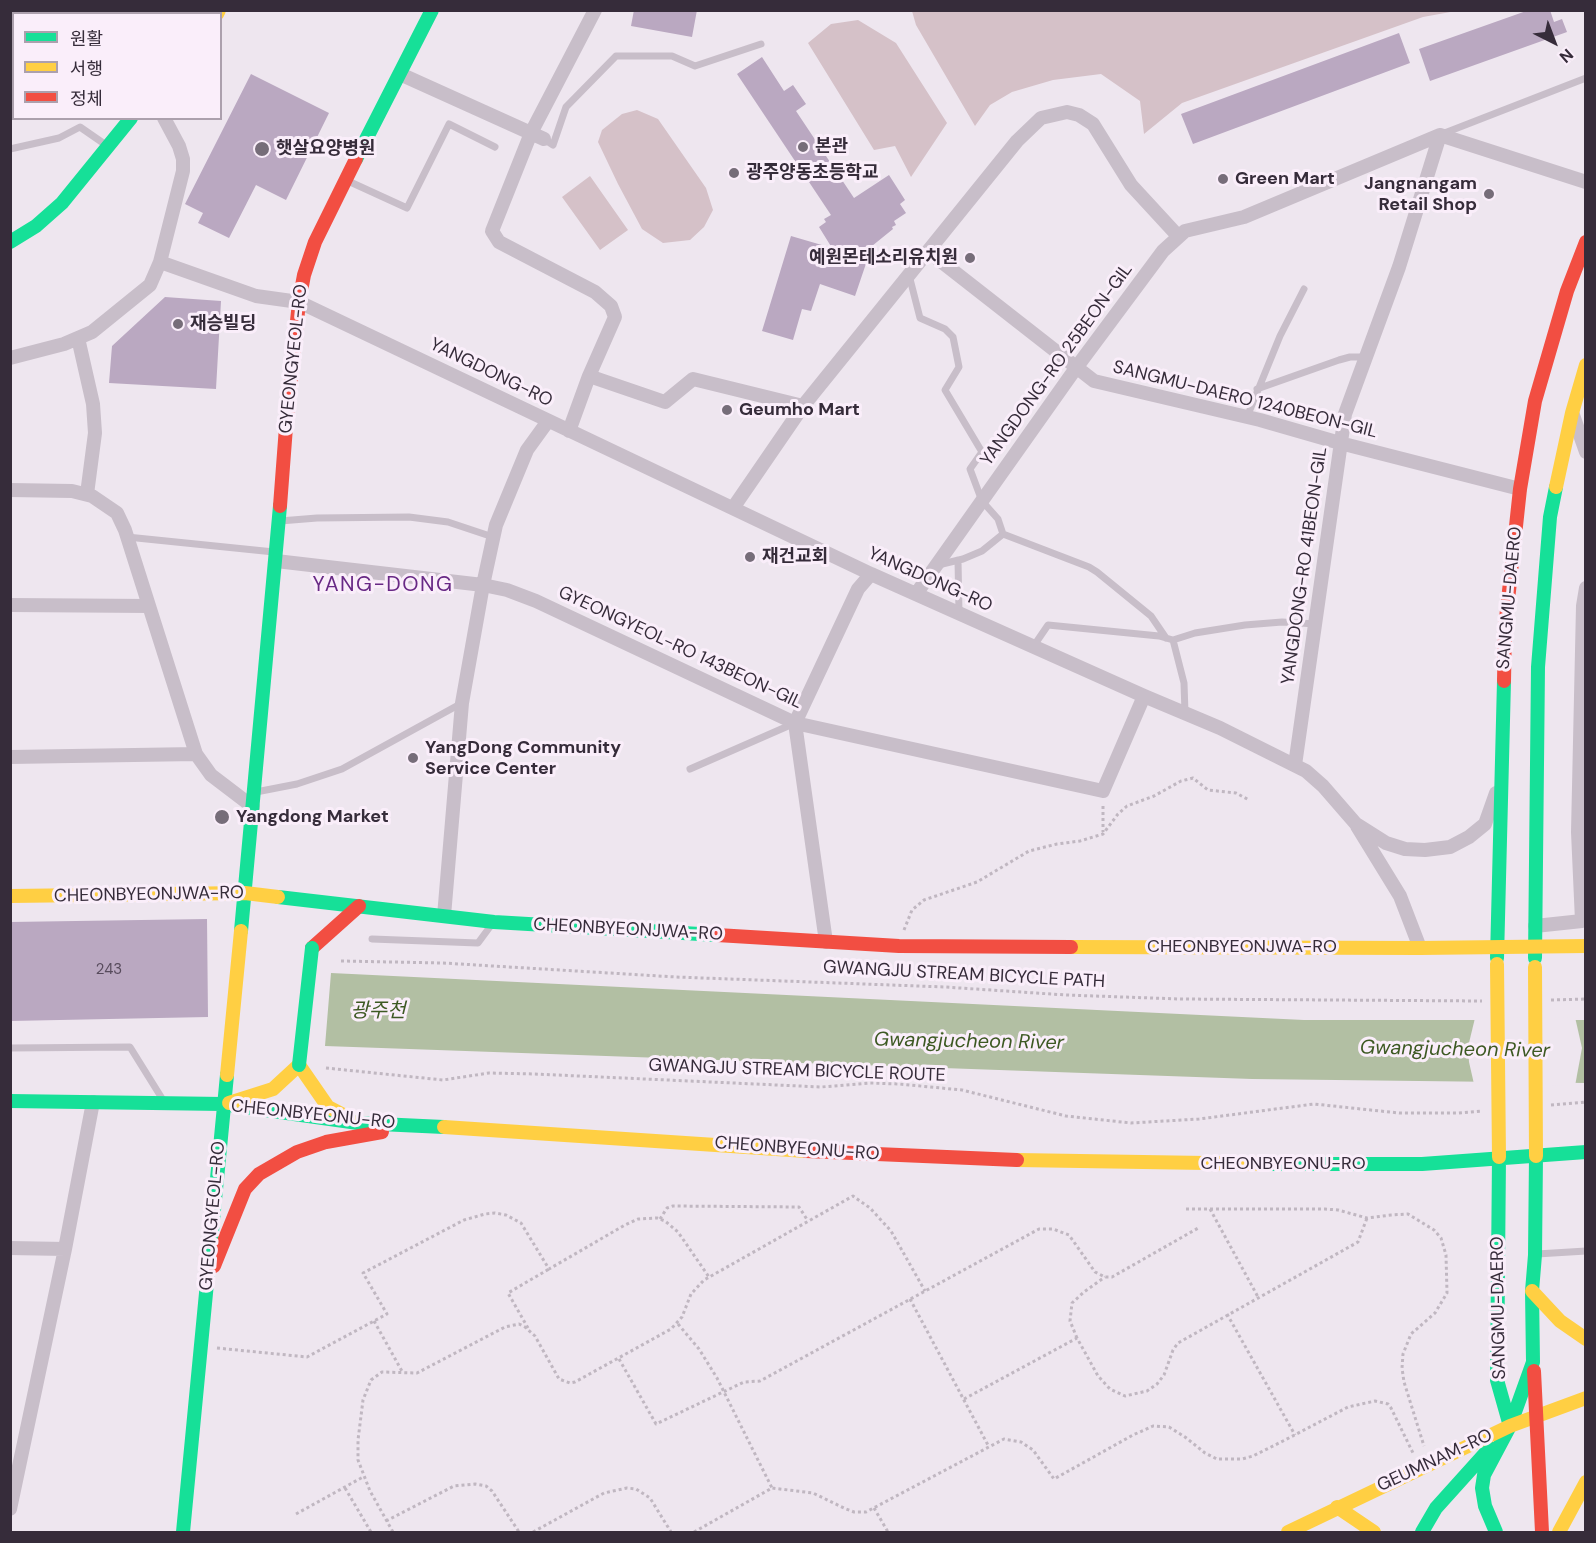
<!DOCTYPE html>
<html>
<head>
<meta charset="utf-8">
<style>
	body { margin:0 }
	#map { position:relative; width:1596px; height:1543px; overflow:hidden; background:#eee6ef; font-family:"DM Sans","Noto Sans KR",sans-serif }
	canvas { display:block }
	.frame { position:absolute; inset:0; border:12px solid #362c3a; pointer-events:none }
	.legend { position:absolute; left:12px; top:12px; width:210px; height:108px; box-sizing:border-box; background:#faeefa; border:2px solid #aca0ad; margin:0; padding:8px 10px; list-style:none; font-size:18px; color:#362c3a }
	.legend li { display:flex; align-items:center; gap:12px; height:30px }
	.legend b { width:30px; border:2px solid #aca0ad }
	.north { position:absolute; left:1524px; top:12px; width:60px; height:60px; -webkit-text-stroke:4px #faeefa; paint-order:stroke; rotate:138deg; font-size:16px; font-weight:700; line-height:24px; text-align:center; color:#362c3a }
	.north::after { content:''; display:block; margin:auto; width:21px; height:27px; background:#362c3a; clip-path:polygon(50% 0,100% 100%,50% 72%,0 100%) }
</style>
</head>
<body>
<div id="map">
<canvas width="1596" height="1543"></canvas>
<div class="frame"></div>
<ul class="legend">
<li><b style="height:8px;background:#16e098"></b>원활</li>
<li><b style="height:8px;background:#ffcf43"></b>서행</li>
<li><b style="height:8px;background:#f24e42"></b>정체</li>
</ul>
<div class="north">N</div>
</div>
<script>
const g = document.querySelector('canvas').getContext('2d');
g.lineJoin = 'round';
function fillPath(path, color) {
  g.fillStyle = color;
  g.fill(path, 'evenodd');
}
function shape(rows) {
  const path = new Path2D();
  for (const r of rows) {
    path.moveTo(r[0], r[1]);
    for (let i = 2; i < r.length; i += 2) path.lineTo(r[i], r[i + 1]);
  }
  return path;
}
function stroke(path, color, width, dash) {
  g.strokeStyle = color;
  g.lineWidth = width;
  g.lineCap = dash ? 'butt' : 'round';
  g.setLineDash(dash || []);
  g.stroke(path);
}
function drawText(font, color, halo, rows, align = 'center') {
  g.font = font + ' "DM Sans","Noto Sans KR",sans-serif';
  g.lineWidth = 6;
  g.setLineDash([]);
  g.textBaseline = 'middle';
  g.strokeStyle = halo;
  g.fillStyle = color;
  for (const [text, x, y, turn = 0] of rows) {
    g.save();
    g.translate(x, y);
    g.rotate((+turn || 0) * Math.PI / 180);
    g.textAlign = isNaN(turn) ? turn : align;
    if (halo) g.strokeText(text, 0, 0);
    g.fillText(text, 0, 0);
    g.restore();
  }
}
fillPath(shape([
	[912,11,912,10,1456,11,1423,17,1182,103,1144,134,1140,101,1101,74,1053,80,1012,92,990,105,975,126,916,25],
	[858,20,896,43,947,123,911,177,895,146,874,150,808,43,831,24],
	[637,110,658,119,706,188,713,210,704,227,690,240,663,243,642,229,618,184,598,142,602,130,622,114],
	[590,176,628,230,600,250,562,197]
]), '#d5c1c8');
fillPath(shape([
	[331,973,1304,1020,1585,1020,1586,1083,1252,1079,325,1046]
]), '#b2bfa3');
fillPath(shape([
	[1575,1017,1582,1048,1575,1086,1474,1084,1469,1062,1468,1047,1475,1018]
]), '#eee6ef');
fillPath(shape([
	[634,10,697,10,692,37,631,26],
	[1529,10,1550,10,1554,22,1562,19,1567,32,1430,81,1419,49],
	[1399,33,1410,63,1193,144,1181,114],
	[762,57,784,91,793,85,806,104,796,111,854,198,889,175,905,200,900,204,906,213,894,221,896,225,892,227,893,229,872,246,855,296,820,284,811,311,802,309,793,340,762,331,791,236,832,248,819,227,826,222,824,219,831,215,737,74],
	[251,74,329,113,286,200,256,185,229,238,198,223,203,213,185,204],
	[165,297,221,301,216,389,109,383,112,346],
	[207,919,208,1017,10,1021,10,922]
]), '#baa8c1');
stroke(shape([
	[1103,806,1103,832],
	[904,930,912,910,924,900,977,882,1029,851,1057,844,1080,841,1103,834,1118,814,1127,806,1154,796,1181,781,1193,778,1208,790,1236,793,1249,800],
	[341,961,443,963,676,977,945,987,1066,995,1180,999,1482,1001],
	[1551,1000,1586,999],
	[326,1068,443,1080,489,1073,535,1074,821,1087,870,1083,899,1084,962,1090,1066,1116,1131,1123,1199,1119,1314,1104,1399,1113,1458,1113,1482,1111],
	[1551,1105,1586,1102],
	[1186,1209,1325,1209,1338,1210,1367,1218,1391,1215,1408,1214,1434,1230,1441,1238,1446,1255,1447,1293,1435,1313,1411,1334,1403,1354,1402,1368,1404,1382,1424,1446],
	[1210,1209,1258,1297],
	[660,1219,667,1208,673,1206,799,1207,808,1221],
	[910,1299,989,1447],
	[1227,1314,1295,1435],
	[374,1321,403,1373],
	[678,1324,699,1349,717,1378,772,1488],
	[528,1328,508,1293,549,1269],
	[1077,1338,1070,1321,1072,1303,1084,1292,1105,1277],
	[217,1348,307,1357,387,1314,363,1273,464,1220,485,1214,495,1213,506,1215,521,1223,549,1269,625,1225,638,1219,657,1218,665,1221,678,1232,709,1277],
	[619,1359,656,1424,744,1382,760,1381,1039,1229,1053,1229,1069,1235,1095,1272,1105,1277,1112,1277,1200,1227],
	[964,1399,1077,1338,1098,1376,1110,1389,1125,1396,1147,1391,1157,1384,1164,1375,1173,1350,1178,1343,1358,1242,1367,1218],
	[345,1488,371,1532],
	[874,1508,888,1532],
	[296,1514,363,1477],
	[386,1521,454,1486,475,1484,486,1486,492,1491,519,1532],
	[393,1532,370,1491,358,1460,358,1440,363,1400,371,1380,382,1372,417,1373,505,1327,519,1324,525,1327,535,1336,559,1379,570,1383,575,1382,671,1329,682,1317,691,1294,704,1280,853,1196,870,1208,891,1231,925,1291],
	[533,1532,604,1493,627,1488,636,1489,650,1498,671,1532],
	[694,1532,772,1488,813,1493,846,1509,854,1512,866,1512,1004,1439,1021,1442,1033,1450,1054,1479,1133,1435,1153,1426,1169,1427,1185,1437,1205,1453,1217,1459,1242,1459,1253,1456,1285,1440,1348,1407,1375,1401,1388,1404,1391,1408,1413,1453]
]), '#c0b7c1', 3, [3, 3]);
stroke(shape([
	[129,14,130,10],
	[1442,134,1586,78],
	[544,139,553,145,566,107,616,56,672,56,695,66,761,44],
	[10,149,59,138,80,127,106,145],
	[348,181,407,208,449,124,495,147],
	[909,275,920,318,945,329,953,337,959,367,945,390,982,452,970,469,982,501,998,519,1003,534,982,551,963,559,938,565],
	[1257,389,1339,360,1350,357,1366,357],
	[1247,417,1280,336,1304,289],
	[280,521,317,518,409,517,448,522,493,537],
	[1003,534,1089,567,1097,572,1151,616,1166,638],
	[127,537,274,552],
	[958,560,959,613],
	[1173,640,1184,683,1185,713],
	[1033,647,1048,625,1159,636,1173,640,1195,633,1245,625,1282,622,1316,624],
	[690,769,795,723],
	[256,792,297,784,342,769,462,703],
	[372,939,478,943,492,924],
	[10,1048,130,1047,163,1100],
	[1537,1254,1586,1251]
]), '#c8bec9', 7);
stroke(shape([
	[177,10,180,14],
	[62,14,64,10],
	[400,74,544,139],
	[10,77,14,74],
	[929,252,1094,381,1260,420,1340,443,1520,489],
	[160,262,256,296,299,302,871,574,1144,696,1220,728,1306,771,1323,786,1356,824,1386,843,1405,849,1425,850,1450,847,1469,837,1485,824,1496,793],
	[78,338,93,404,95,433,87,494],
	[10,358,64,344,92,332,150,285,160,262,183,171,183,159,179,146,164,118],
	[589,376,665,402,693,379,803,406],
	[1573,415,1586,452],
	[569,431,589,376,615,317,611,306,595,292,499,242,492,231,531,133,595,10],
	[10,490,72,491,92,496,117,513,125,530,196,754,211,775,253,807],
	[733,508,803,406,1017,141,1041,118,1067,112,1079,115,1093,124,1131,185,1178,236],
	[276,561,483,585,507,590,536,601,795,723,1103,791,1144,696],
	[916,594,1076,368,1163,251,1185,231,1244,217,1440,135,1586,182],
	[10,605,149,606],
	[10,757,196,754],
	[1295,765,1345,414,1399,267,1440,135],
	[1357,826,1400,896,1420,948],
	[444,916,462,703,483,585,496,525,527,450,548,421],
	[1535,926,1582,921,1578,832,1583,606,1586,588],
	[826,942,795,723,858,589,871,574],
	[10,1248,65,1249],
	[10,1509,65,1249,93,1102]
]), '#c8bec9', 14);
stroke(shape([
	[356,159,432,10],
	[10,242,36,226,62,203,131,118],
	[278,897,494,922,717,935],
	[241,931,280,506],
	[1497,958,1504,681],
	[1535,958,1538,667,1550,517,1556,487],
	[10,1101,223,1104,358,1123,444,1127],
	[1499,1157,1497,1380,1510,1426],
	[1269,1164,1422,1164,1586,1152],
	[183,1532,227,1075],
	[1422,1532,1436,1508,1490,1448],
	[1496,1532,1485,1506,1482,1488,1484,1475,1510,1426,1533,1362,1532,1291,1535,1255,1536,1156]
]), '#16e098', 14);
stroke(shape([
	[217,14,219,10],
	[1556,487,1572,413,1586,365],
	[10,896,245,893,278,897],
	[1071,947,1420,948,1586,946],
	[229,1103,273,1089,299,1065,328,1107,349,1118],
	[444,1127,806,1151],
	[1017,1160,1269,1164],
	[1532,1291,1560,1321,1586,1339],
	[1337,1507,1374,1532],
	[1288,1532,1510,1426,1586,1398],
	[1559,1532,1586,1482]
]), '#ffcf43', 14);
stroke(shape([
	[280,506,286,427,299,302,304,275,315,242,356,159],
	[1504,681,1505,628,1520,489,1535,401,1567,291,1586,242],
	[717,935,899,946,1071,947],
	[312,948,359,906],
	[806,1151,1017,1160],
	[214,1266,245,1189,259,1174,297,1152,326,1142,382,1132],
	[1534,1371,1542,1532]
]), '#f24e42', 14);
stroke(shape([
	[299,1065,312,948]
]), '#16e098', 14);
stroke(shape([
	[1497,964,1499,1157],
	[1535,967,1536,1156],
	[227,1075,241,931]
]), '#ffcf43', 14);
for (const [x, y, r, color] of [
	[803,147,6,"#766d79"],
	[262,149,8,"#766d79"],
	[734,173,6,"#766d79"],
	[1223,179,6,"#766d79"],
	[1489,194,6,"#766d79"],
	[970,258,6,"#766d79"],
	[178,324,6,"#766d79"],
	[727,410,6,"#766d79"],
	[750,557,6,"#766d79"],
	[413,758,6,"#766d79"],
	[222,817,8,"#766d79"]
]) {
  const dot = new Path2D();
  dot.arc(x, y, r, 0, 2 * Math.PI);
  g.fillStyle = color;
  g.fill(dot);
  stroke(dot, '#faeefa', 2);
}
drawText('15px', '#574b5c', null, [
	["243",109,970]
]);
drawText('bold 18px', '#362c3a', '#faeefa', [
	["본관",815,147],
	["햇살요양병원",276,149],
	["광주양동초등학교",746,173],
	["Green Mart",1235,179],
	["Jangnangam",1477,184,"right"],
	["Retail Shop",1477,205,"right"],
	["예원몬테소리유치원",958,258,"right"],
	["재승빌딩",190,324],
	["Geumho Mart",739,410],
	["재건교회",762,557],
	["YangDong Community",425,748],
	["Service Center",425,769],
	["Yangdong Market",236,817]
], 'left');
drawText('18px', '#362c3a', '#faeefa', [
	["GYEONGYEOL-RO",294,359,-84],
	["YANGDONG-RO 25BEON-GIL",1057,365,-54],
	["YANGDONG-RO",491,373,26],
	["SANGMU-DAERO 1240BEON-GIL",1245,400,14],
	["YANGDONG-RO 41BEON-GIL",1305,566,-82],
	["YANGDONG-RO",930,580,24],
	["SANGMU-DAERO",1510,598,-85],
	["GYEONGYEOL-RO 143BEON-GIL",680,648,25],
	["CHEONBYEONJWA-RO",149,895,-1],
	["CHEONBYEONJWA-RO",628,930,3],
	["CHEONBYEONJWA-RO",1242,947],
	["GWANGJU STREAM BICYCLE PATH",964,975,3],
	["GWANGJU STREAM BICYCLE ROUTE",797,1071,2],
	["CHEONBYEONU-RO",313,1115,6],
	["CHEONBYEONU-RO",797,1149,4],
	["CHEONBYEONU-RO",1283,1164],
	["GYEONGYEOL-RO",213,1216,-85],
	["SANGMU-DAERO",1499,1308,-91],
	["GEUMNAM-RO",1435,1461,-25]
]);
drawText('italic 20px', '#3d5923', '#faeefa', [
	["광주천",378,1012],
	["Gwangjucheon River",969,1042,1],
	["Gwangjucheon River",1455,1050,1]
]);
g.letterSpacing = '1.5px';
drawText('21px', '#682985', '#faeefa', [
	["YANG-DONG",383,585]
]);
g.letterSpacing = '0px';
</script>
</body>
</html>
